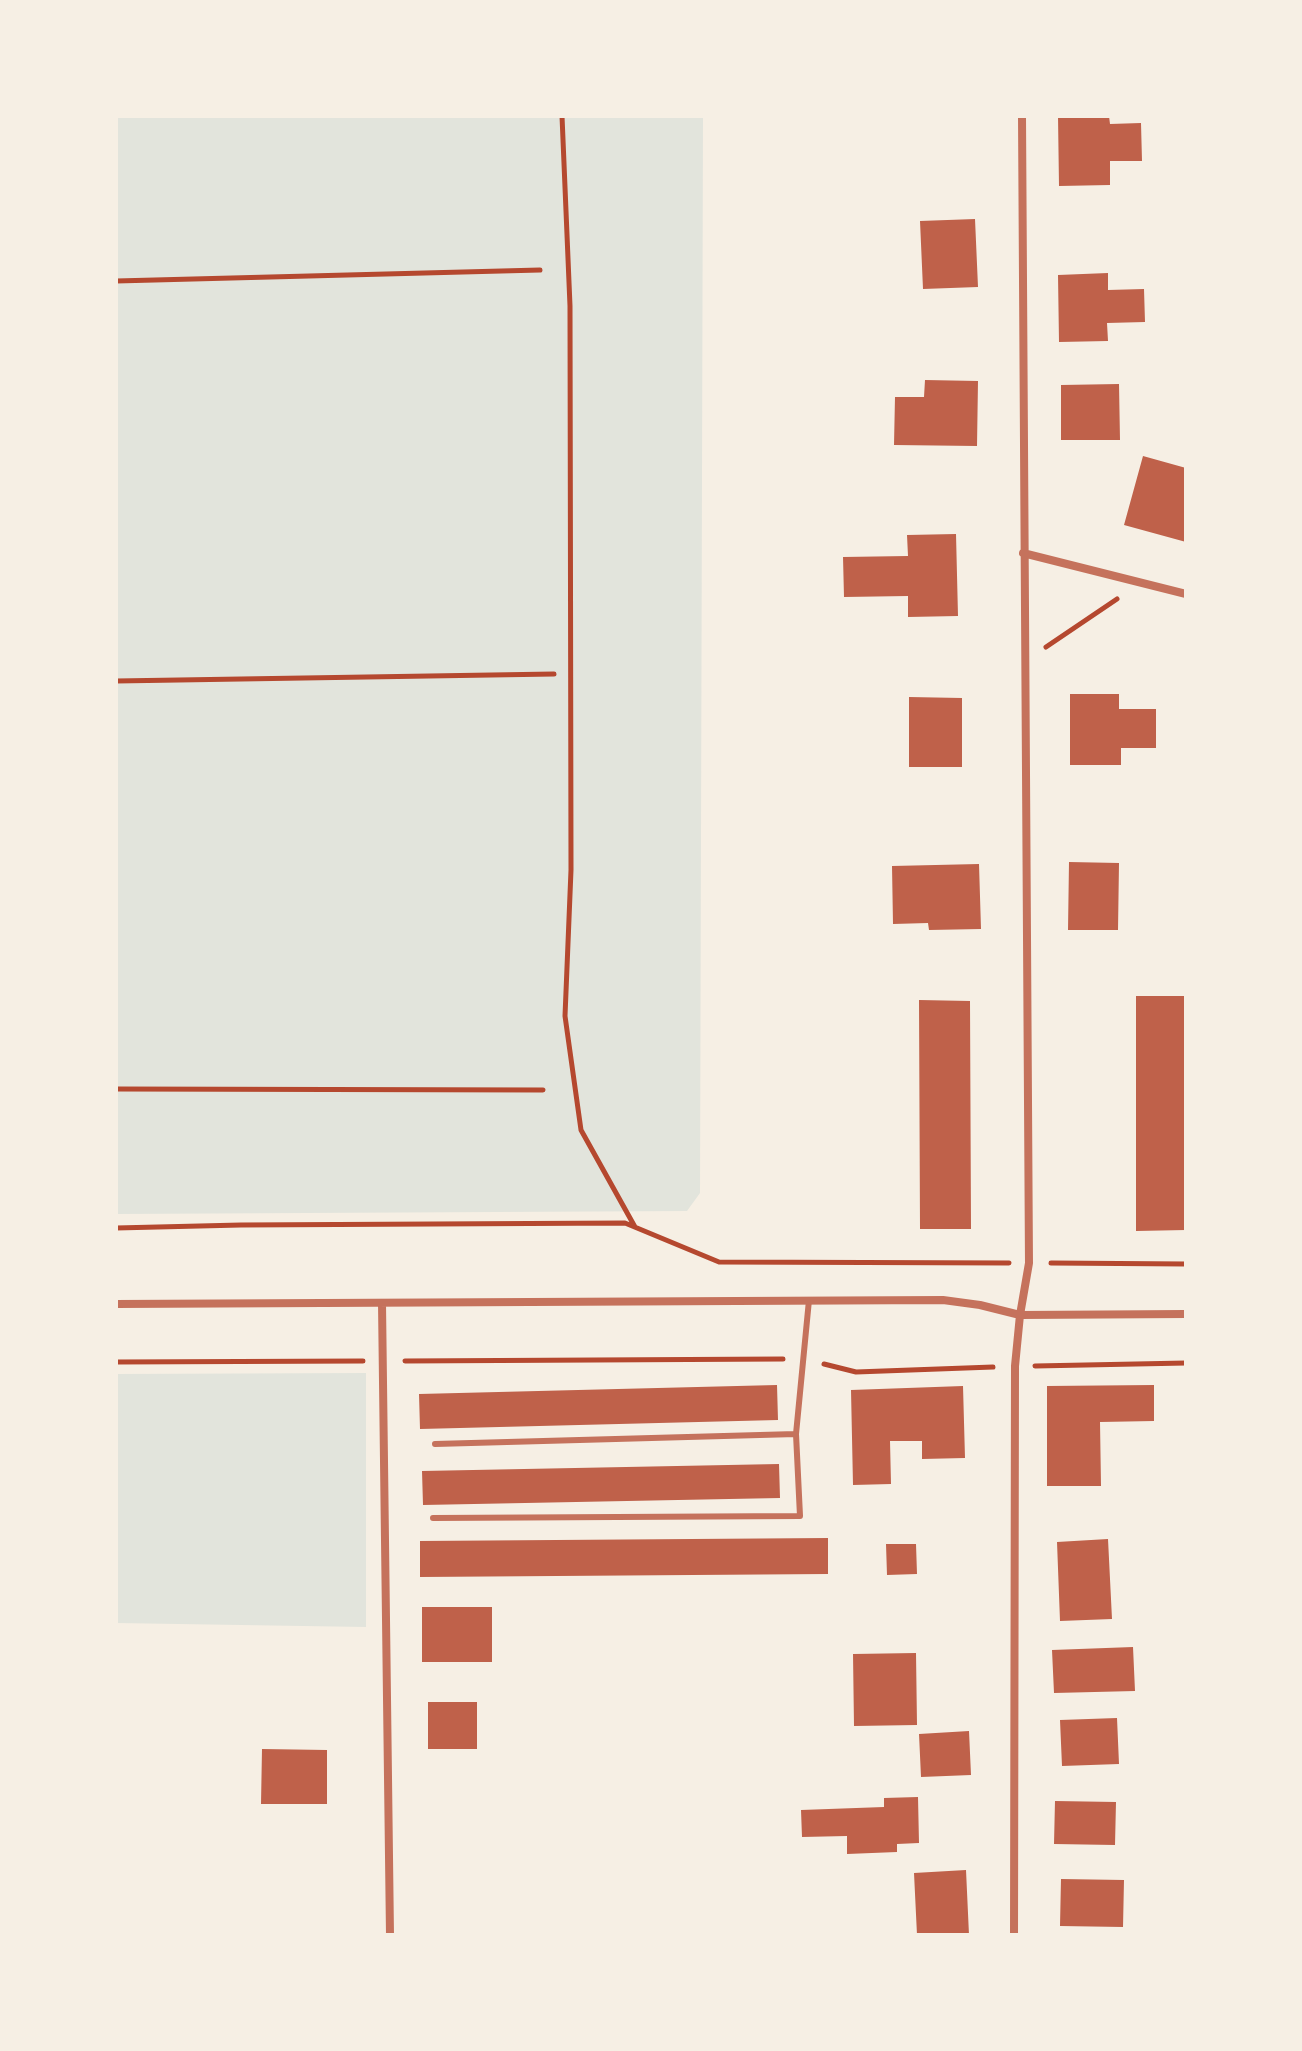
<!DOCTYPE html>
<html>
<head>
<meta charset="utf-8">
<style>
	body { margin:0 }
	#map { position:relative; width:1302px; height:2051px; overflow:hidden; background:#f6efe4; font-family:Literata,serif }
	canvas { display:block }
	.frame { position:absolute; inset:0; border:118px solid #f6efe4; pointer-events:none }
</style>
</head>
<body>
<div id="map">
<canvas width="1302" height="2051"></canvas>
<div class="frame"></div>
</div>
<script>
const g = document.querySelector('canvas').getContext('2d');
g.lineJoin = 'round';
function fillPath(path, color) {
  g.fillStyle = color;
  g.fill(path, 'evenodd');
}
function shape(rows) {
  const path = new Path2D();
  for (const r of rows) {
    path.moveTo(r[0], r[1]);
    for (let i = 2; i < r.length; i += 2) path.lineTo(r[i], r[i + 1]);
  }
  return path;
}
function stroke(path, color, width, dash) {
  g.strokeStyle = color;
  g.lineWidth = width;
  g.lineCap = dash ? 'butt' : 'round';
  g.setLineDash(dash || []);
  g.stroke(path);
}
fillPath(shape([
	[116,116,703,116,700,1193,687,1211,116,1214],
	[366,1373,366,1627,116,1623,116,1374]
]), '#e2e4dc');
fillPath(shape([
	[1058,116,1109,116,1110,124,1141,123,1142,161,1110,161,1110,185,1059,186],
	[975,219,978,287,923,289,920,221],
	[1108,273,1108,290,1144,289,1145,322,1107,323,1108,341,1059,342,1058,275],
	[925,380,978,381,977,446,894,445,895,397,924,397],
	[1119,384,1120,440,1061,440,1061,385],
	[1143,456,1186,468,1186,542,1124,525],
	[956,534,958,616,908,617,908,596,844,597,843,557,908,556,907,535],
	[1070,694,1119,694,1119,709,1156,709,1156,748,1121,748,1121,765,1070,765],
	[909,697,962,698,962,767,909,767],
	[1069,862,1119,863,1118,930,1068,930],
	[979,864,981,929,929,930,928,923,893,924,892,866],
	[1136,996,1186,996,1186,1230,1136,1231],
	[919,1000,970,1001,971,1229,920,1229],
	[777,1385,778,1420,420,1429,419,1394],
	[1154,1385,1154,1421,1100,1422,1101,1486,1047,1486,1047,1386],
	[963,1386,965,1458,922,1459,922,1441,890,1441,891,1484,853,1485,851,1390],
	[779,1464,780,1498,423,1505,422,1471],
	[828,1538,828,1574,420,1577,420,1541],
	[1108,1539,1112,1619,1060,1621,1057,1542],
	[886,1544,916,1544,917,1574,887,1575],
	[422,1607,492,1607,492,1662,422,1662],
	[1133,1647,1135,1691,1054,1693,1052,1650],
	[916,1653,917,1725,854,1726,853,1654],
	[428,1702,477,1702,477,1749,428,1749],
	[1117,1718,1119,1764,1062,1766,1060,1720],
	[969,1731,971,1775,921,1777,919,1734],
	[262,1749,327,1750,327,1804,261,1804],
	[918,1797,919,1843,897,1844,897,1852,847,1854,847,1836,802,1837,801,1810,884,1807,884,1798],
	[1055,1801,1116,1802,1115,1845,1054,1844],
	[966,1870,969,1935,917,1935,914,1873],
	[1061,1879,1124,1880,1123,1927,1060,1926]
]), '#bf614a');
stroke(shape([
	[562,116,570,306,571,870,565,1016,581,1130,635,1227],
	[116,281,540,270],
	[1046,647,1117,599],
	[116,681,554,674],
	[116,1089,543,1090],
	[116,1228,241,1225,625,1223,719,1262,1009,1263],
	[1051,1263,1186,1264],
	[405,1361,783,1359],
	[116,1362,363,1361],
	[824,1364,856,1372,993,1367],
	[1035,1366,1186,1363]
]), '#b5482f', 5);
stroke(shape([
	[435,1444,796,1434],
	[433,1518,800,1516,796,1434,809,1300]
]), '#c5725c', 6);
stroke(shape([
	[1023,553,1186,594],
	[382,1303,390,1935],
	[116,1304,943,1300,980,1305,1020,1315,1186,1314],
	[1014,1935,1015,1366,1020,1315,1029,1263,1022,116]
]), '#c5725c', 8);
</script>
</body>
</html>
